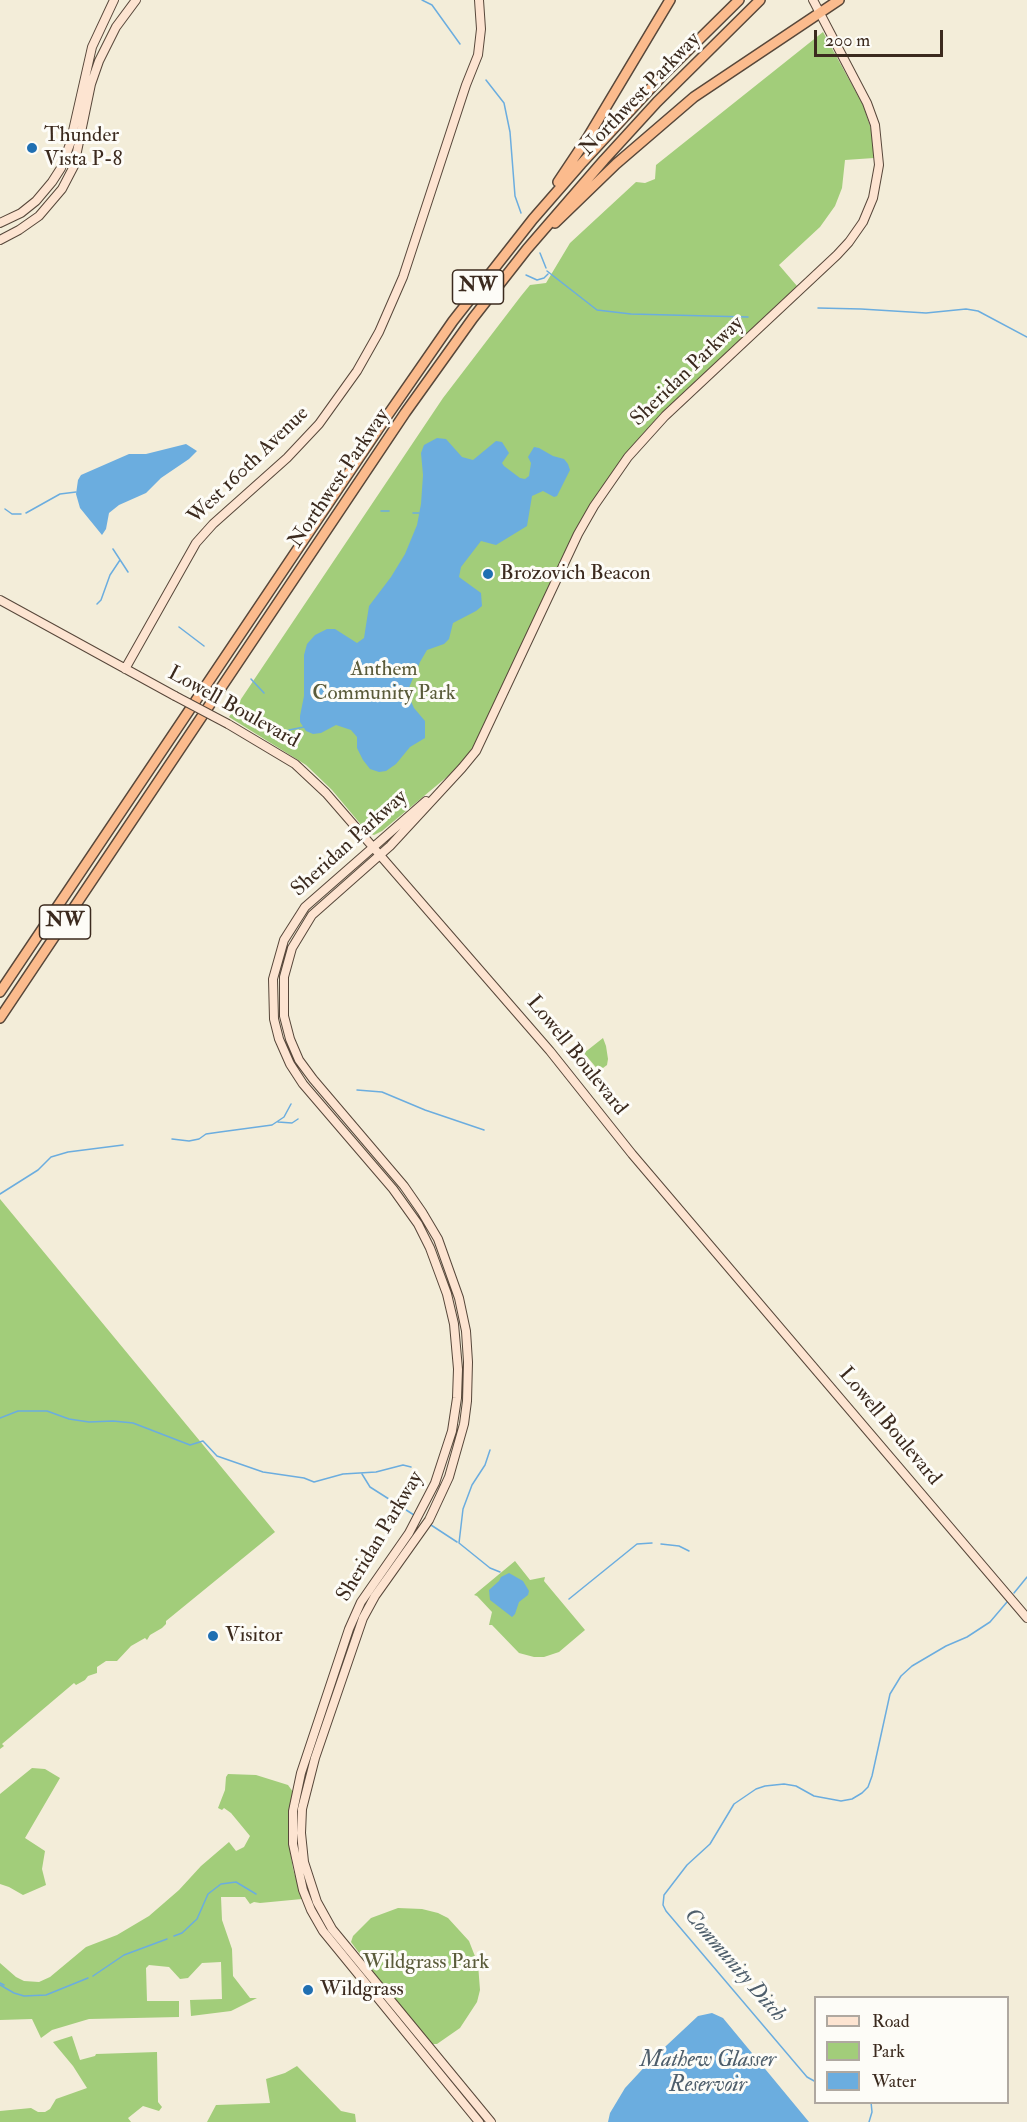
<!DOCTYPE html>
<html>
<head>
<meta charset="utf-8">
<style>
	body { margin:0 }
	#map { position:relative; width:1027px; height:2122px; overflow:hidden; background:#f3edd9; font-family:"IM FELL Double Pica",serif }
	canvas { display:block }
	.legend { position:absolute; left:814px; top:1996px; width:195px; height:108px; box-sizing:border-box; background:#fdfcf7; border:2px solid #afa8a0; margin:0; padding:8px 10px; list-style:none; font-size:18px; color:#3b2a1e }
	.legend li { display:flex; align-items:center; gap:12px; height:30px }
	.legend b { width:30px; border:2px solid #afa8a0 }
	.scale { position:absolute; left:814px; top:30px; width:129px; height:27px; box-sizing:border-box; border:3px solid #3b2a1e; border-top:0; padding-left:8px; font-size:18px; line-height:21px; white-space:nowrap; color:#3b2a1e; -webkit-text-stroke:4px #fdfcf7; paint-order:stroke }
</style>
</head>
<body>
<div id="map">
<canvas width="1027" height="2122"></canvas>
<ul class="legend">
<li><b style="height:8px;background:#fde4d1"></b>Road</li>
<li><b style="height:16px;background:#a2cd7a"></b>Park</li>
<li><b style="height:16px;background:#6baddf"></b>Water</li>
</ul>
<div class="scale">200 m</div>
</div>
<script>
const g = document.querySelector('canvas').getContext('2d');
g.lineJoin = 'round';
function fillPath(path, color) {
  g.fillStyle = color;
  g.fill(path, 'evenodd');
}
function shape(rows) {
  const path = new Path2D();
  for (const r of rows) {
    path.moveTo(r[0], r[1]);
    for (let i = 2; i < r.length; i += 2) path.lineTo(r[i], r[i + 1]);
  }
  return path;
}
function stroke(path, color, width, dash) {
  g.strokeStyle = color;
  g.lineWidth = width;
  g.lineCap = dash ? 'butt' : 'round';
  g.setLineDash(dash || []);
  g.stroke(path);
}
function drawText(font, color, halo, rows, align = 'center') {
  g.font = font + ' "IM FELL Double Pica",serif';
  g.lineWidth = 6;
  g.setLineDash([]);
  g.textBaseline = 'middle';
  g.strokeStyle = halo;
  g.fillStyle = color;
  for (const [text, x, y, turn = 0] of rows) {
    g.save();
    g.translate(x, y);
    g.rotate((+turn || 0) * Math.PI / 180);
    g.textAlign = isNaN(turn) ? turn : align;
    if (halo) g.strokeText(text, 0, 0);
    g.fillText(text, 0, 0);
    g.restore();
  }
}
fillPath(shape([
	[823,32,863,105,873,135,874,158,845,160,842,188,835,206,820,227,779,265,797,286,659,416,639,438,598,492,570,542,472,750,460,766,382,831,374,835,368,833,332,790,306,765,229,717,443,398,521,296,530,285,546,283,570,243,636,182,645,183,655,179,656,165],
	[603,1038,606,1046,608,1059,607,1065,599,1071,584,1053],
	[0,1199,275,1532,166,1621,166,1624,162,1628,150,1635,147,1640,145,1638,131,1646,117,1661,106,1661,97,1667,97,1673,88,1676,85,1680,76,1685,74,1683,2,1744,4,1746,0,1749],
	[515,1561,530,1580,545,1577,544,1581,585,1630,559,1652,544,1657,534,1657,519,1653,492,1625,489,1625,492,1612,477,1596,474,1595],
	[32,1768,45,1769,60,1778,25,1838,45,1851,42,1869,46,1885,23,1895,9,1887,0,1884,0,1794],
	[228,1774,256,1775,288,1785,293,1792,289,1818,289,1844,293,1869,302,1899,260,1903,254,1902,250,1904,245,1897,221,1897,222,1920,232,1949,233,1976,250,1998,257,1998,231,2011,191,2016,190,2000,222,1999,221,1962,202,1963,188,1978,180,1979,169,1967,149,1965,146,1968,147,2001,179,2001,179,2017,89,2019,52,2030,41,2038,32,2019,0,2020,0,1963,16,1977,24,1981,39,1982,50,1977,86,1947,117,1935,149,1916,179,1890,201,1866,229,1842,236,1851,244,1847,250,1836,231,1813,224,1808,222,1810,218,1808,225,1790,226,1777],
	[398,1908,422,1909,438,1913,448,1918,469,1941,478,1964,480,1990,477,2002,460,2028,437,2044,431,2044,379,1980,351,1942,353,1936,371,1918],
	[72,2036,80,2060,95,2056,96,2054,157,2052,158,2102,162,2107,159,2111,143,2106,128,2118,131,2122,0,2122,0,2111,31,2108,38,2112,45,2112,50,2109,56,2099,87,2088,73,2066,53,2042],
	[297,2066,341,2111,355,2114,356,2122,207,2122,216,2105,270,2103,266,2079,285,2073]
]), '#a2cd7a');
fillPath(shape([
	[437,438,446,439,462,457,473,460,496,441,502,442,509,453,502,463,504,466,520,478,525,479,529,476,531,463,528,457,534,447,539,448,553,456,564,459,568,464,570,470,557,496,554,497,543,491,532,496,527,526,496,545,481,541,461,567,459,577,481,593,482,606,476,611,453,623,449,639,444,644,427,650,420,662,408,690,410,699,414,708,425,721,425,738,410,747,396,764,386,771,379,772,370,769,363,760,357,748,357,737,351,730,336,725,321,733,313,734,306,731,300,722,300,716,304,696,304,655,307,644,315,635,327,629,335,629,357,643,364,638,369,606,391,577,405,554,417,525,421,504,423,475,421,453,424,445],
	[186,444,197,451,189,459,161,478,146,493,119,505,109,513,106,529,102,535,80,508,76,494,78,480,81,475,129,454,146,454],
	[509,1573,523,1581,529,1591,528,1595,519,1602,515,1614,512,1617,490,1600,489,1590,499,1581,501,1577],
	[712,2013,723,2018,809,2122,608,2122,610,2113,625,2088,651,2060,698,2016]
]), '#6baddf');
stroke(shape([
	[422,0,432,5,460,44],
	[486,80,504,103,510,132,515,196,521,213],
	[540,253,546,268],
	[547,271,597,310,631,314,748,317],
	[526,275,537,280,544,278,548,274],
	[818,308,861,309,926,313,966,309,978,311,1027,337],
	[5,509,12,514,21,514],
	[381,511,389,511],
	[26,513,60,494,76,492],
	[413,513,419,513],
	[113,549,128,572],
	[97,604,101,600,110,575,120,560],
	[179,627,204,646],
	[251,679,264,693],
	[289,730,304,727],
	[357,1090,382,1092,425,1110,484,1130],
	[278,1122,292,1123,298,1119],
	[172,1139,189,1141,199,1139,206,1134,220,1132,272,1125,284,1117,291,1104],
	[0,1194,38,1170,51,1157,68,1152,123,1145],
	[0,1418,18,1411,47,1411,69,1419,89,1422,113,1421,133,1423,190,1445,203,1441,217,1456,263,1472,304,1478,314,1482,343,1474,376,1472,403,1465,411,1467],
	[490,1450,485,1465,472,1485,463,1509,459,1543,490,1568,500,1572],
	[362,1474,370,1487,414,1515],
	[431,1525,457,1542],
	[661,1544,679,1546,689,1551],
	[1014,1593,1027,1577],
	[569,1599,637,1544,652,1543],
	[174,1936,182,1933,197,1919,208,1894,221,1884,236,1882,256,1894],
	[93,1976,124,1955,167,1939],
	[0,1983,4,1985],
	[0,1985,14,1993,24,1996,46,1995,88,1978],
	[816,2082,807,2077,666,1911,663,1905,664,1895,687,1865,710,1844,734,1804,756,1789,765,1786,784,1784,796,1786,814,1796,841,1801,852,1799,862,1793,868,1787,872,1776,890,1694,901,1676,912,1666,946,1646,967,1637,990,1622,1007,1602],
	[869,2122,872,2112,871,2102]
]), '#6baddf', 1.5);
const secondary = shape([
	[0,223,21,213,36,201,52,182,61,168,70,144,92,47,114,0],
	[0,240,19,230,39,216,62,189,74,166,91,84,99,61,116,27,136,0],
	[0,600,175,696],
	[125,669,196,543,213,524,287,458,319,424,357,371,379,332,403,277,466,85,478,55,481,29,479,0],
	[228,724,295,764,326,793,550,1051,632,1154,1027,1618],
	[426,801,305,907,284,940,273,979,274,1019,279,1039,290,1064,303,1084,393,1189,418,1224,430,1248,447,1294,454,1324,458,1369,457,1398,452,1431,435,1483,409,1533,361,1602,349,1629,301,1773,293,1811,293,1844,303,1890,311,1910,323,1931,479,2122],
	[491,2122,332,1929,317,1902,304,1862,301,1833,302,1809,315,1758,363,1618,375,1596,429,1520,449,1477,464,1424,467,1401,468,1362,466,1331,459,1298,438,1239,422,1212,404,1186,313,1079,299,1060,290,1039,284,1016,284,977,292,948,312,915,390,846,462,768,476,751,578,534,594,506,628,457,665,416,837,255,849,242,863,222,873,198,879,165,875,125,867,103,813,0]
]);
const highway = shape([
	[558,182,588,137,670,0],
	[555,223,616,164,694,97,839,0],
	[0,992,385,419,453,321,533,219,581,164,663,75,739,0],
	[0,1018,405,413,473,318,527,249,604,160,657,102,760,0]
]);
stroke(secondary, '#57473a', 10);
stroke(highway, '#57473a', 12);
stroke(secondary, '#fde4d1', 8);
stroke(highway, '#fbbb8d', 9);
const secondaryBridge = shape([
	[175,696,228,724]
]);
stroke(secondaryBridge, '#57473a', 10, []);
stroke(secondaryBridge, '#fde4d1', 8);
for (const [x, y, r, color] of [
	[32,148,6,"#1f6fb2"],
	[488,574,6,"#1f6fb2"],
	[213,1636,6,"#1f6fb2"],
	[308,1990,6,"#1f6fb2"]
]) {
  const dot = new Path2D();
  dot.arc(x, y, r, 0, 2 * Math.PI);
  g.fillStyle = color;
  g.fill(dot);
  stroke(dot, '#fdfcf7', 2);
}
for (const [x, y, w] of [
	[478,287,51],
	[65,922,51]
]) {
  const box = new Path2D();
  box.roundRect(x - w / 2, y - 17, w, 34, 4.5);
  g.fillStyle = '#fdfcf7';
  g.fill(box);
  stroke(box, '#3b2a1e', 1.5);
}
drawText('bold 20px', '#3b2a1e', null, [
	["NW",478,287],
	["NW",65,922]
]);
drawText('21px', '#3b2a1e', '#fdfcf7', [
	["Northwest Parkway",641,95,-46],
	["Sheridan Parkway",688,372,-44],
	["West 160th Avenue",249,466,-44],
	["Northwest Parkway",340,479,-56],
	["Lowell Boulevard",233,708,29],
	["Sheridan Parkway",350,844,-42],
	["Lowell Boulevard",576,1056,51],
	["Lowell Boulevard",889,1427,50],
	["Sheridan Parkway",381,1537,-59]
]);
drawText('21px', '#3b2a1e', '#fdfcf7', [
	["Thunder",44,136],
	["Vista P-8",44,160],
	["Brozovich Beacon",500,574],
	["Visitor",225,1636],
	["Wildgrass",320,1990]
], 'left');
drawText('21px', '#5a5b3a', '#fdfcf7', [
	["Anthem",384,670],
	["Community Park",384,694],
	["Wildgrass Park",426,1963]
]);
drawText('italic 22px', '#4e5e6b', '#fdfcf7', [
	["Community Ditch",734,1966,49],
	["Mathew Glasser",708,2061],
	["Reservoir",708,2086]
]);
</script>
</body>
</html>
